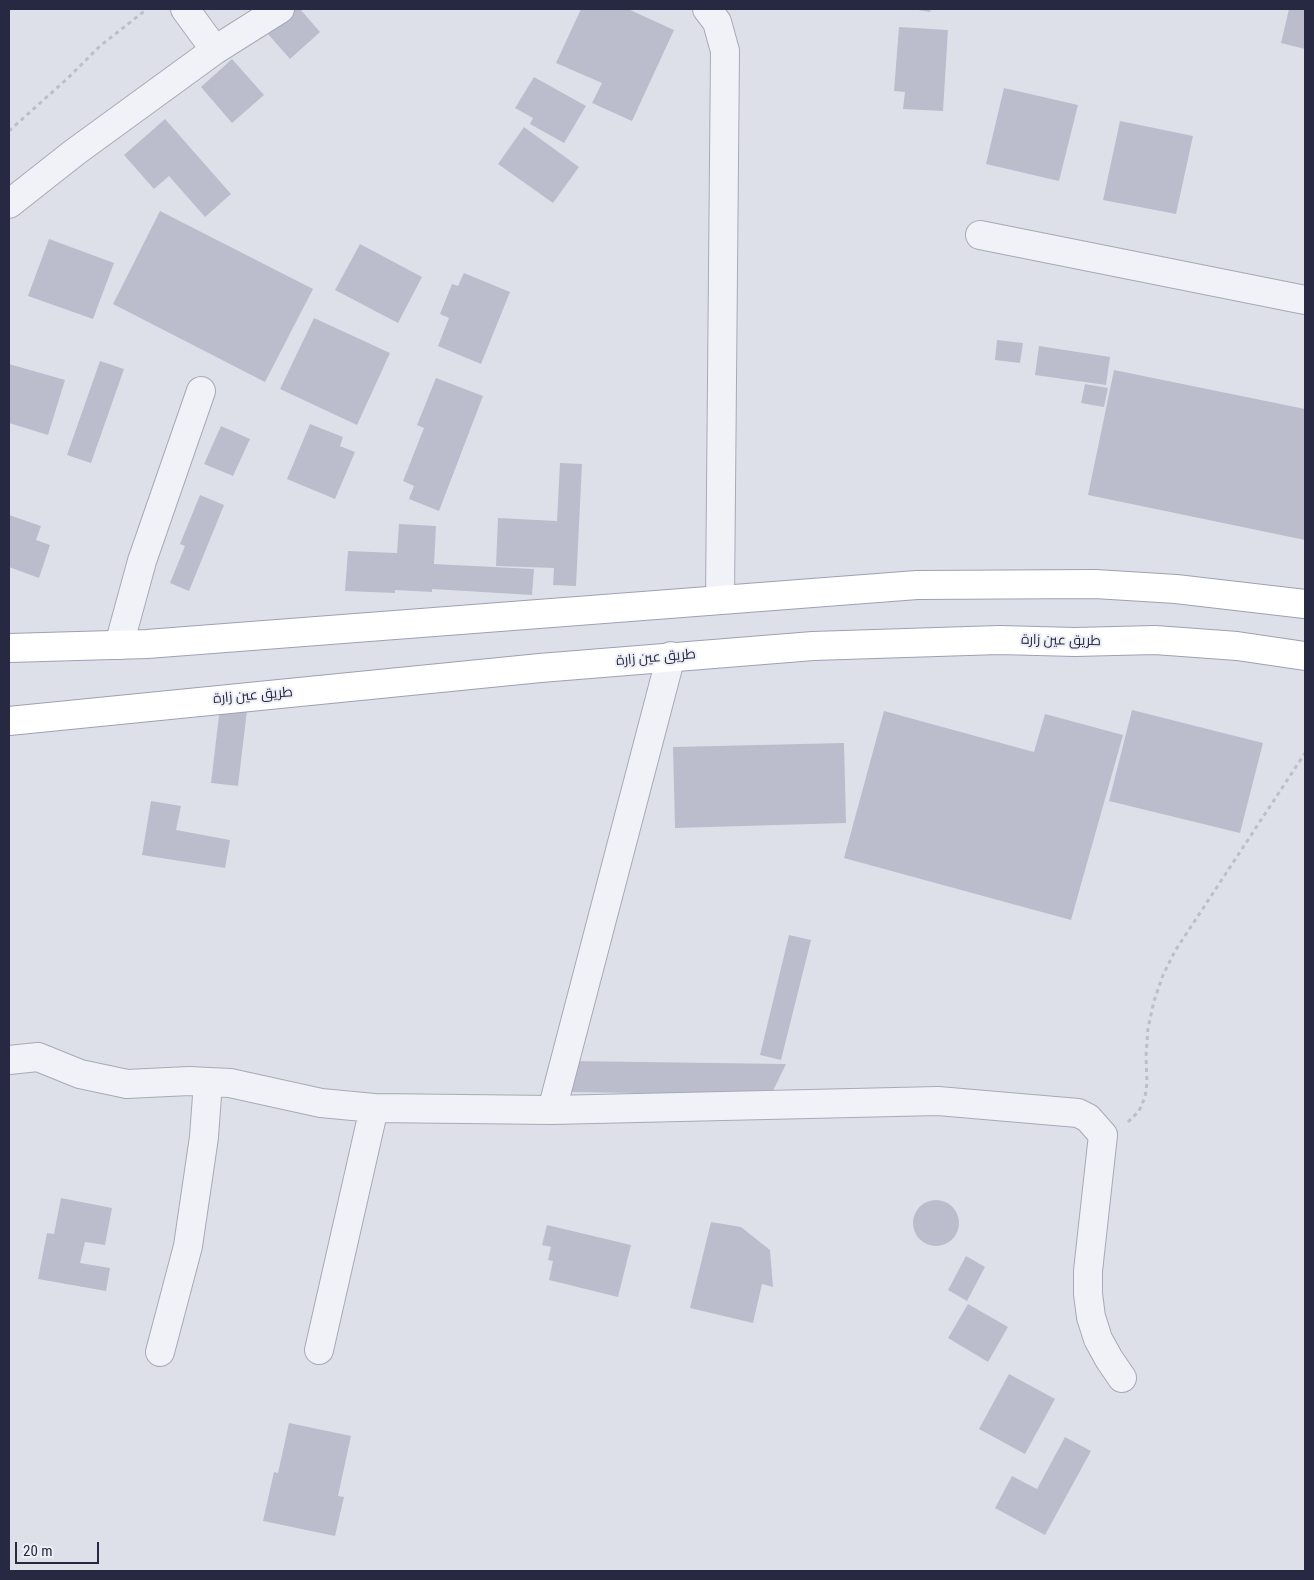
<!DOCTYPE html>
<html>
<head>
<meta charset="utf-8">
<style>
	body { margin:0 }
	#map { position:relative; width:1314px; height:1580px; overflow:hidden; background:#dee0e9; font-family:"Roboto Condensed",sans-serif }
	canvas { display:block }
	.frame { position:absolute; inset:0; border:10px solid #262941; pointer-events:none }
	.scale { position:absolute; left:15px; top:1542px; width:84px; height:22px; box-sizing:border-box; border:2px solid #262941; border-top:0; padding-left:6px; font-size:15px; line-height:18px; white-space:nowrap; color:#262941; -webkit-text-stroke:4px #eeeff6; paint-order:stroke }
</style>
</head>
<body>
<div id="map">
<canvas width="1314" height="1580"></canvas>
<div class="frame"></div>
<div class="scale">20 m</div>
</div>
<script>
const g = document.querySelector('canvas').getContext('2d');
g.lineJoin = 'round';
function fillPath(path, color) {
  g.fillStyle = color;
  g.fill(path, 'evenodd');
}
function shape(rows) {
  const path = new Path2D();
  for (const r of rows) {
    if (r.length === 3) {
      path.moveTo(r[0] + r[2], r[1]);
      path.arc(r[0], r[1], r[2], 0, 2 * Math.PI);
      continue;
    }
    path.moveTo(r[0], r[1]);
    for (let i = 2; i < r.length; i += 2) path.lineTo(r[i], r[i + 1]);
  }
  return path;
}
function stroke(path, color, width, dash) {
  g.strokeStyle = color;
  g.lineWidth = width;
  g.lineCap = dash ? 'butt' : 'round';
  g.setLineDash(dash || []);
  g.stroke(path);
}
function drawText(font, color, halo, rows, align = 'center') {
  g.font = font + ' "Roboto Condensed",Cairo,sans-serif';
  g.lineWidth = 4;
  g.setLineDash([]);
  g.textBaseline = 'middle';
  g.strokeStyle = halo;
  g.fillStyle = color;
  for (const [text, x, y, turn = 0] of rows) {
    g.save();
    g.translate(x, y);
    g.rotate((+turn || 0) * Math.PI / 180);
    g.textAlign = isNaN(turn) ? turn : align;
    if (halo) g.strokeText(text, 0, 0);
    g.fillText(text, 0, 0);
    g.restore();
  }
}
fillPath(shape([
	[295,9,300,9,320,32,290,59,267,33],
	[581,9,628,9,674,30,632,121,592,103,602,83,556,63],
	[912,9,931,9,930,12],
	[1289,9,1305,9,1305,49,1281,43],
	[899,27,948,30,943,111,903,109,905,92,894,91],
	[232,59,264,95,232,123,201,87],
	[534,77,586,106,564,143,530,124,533,118,515,108],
	[1004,88,1078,105,1059,181,986,164],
	[165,119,231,194,205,217,169,176,154,189,124,155],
	[1120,121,1193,136,1176,214,1103,200],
	[524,127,579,167,553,203,498,164],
	[160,211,313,289,265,382,113,304],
	[49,239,114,263,93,319,28,296],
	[360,244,422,277,398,323,335,290],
	[464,273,510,292,481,364,438,346,449,318,440,314,452,284,458,286],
	[314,318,390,353,357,425,280,389],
	[997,340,1023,343,1020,363,995,360],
	[1039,346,1110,357,1106,385,1035,375],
	[100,361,124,369,91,463,67,455],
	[9,364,65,380,48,435,9,423],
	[1114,370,1305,409,1305,540,1088,495],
	[436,378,483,396,439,511,409,499,414,486,403,481,424,428,417,425],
	[1085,384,1108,388,1104,407,1081,403],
	[310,424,343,437,340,446,355,452,335,499,287,479],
	[221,426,250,439,233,476,204,464],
	[560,463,582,464,576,586,553,585,554,568,496,566,498,518,557,521],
	[200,495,224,505,189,591,170,583,185,546,180,544],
	[9,515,41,526,36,540,50,545,39,578,9,567],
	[399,524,436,526,434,564,534,569,532,595,432,589,432,592,395,590,395,593,345,591,348,551,397,553],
	[220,707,247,710,238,786,211,783],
	[1132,710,1263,743,1240,833,1109,801],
	[884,711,1034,752,1045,714,1123,735,1071,920,844,858],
	[844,743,846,823,675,828,673,747],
	[151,801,181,806,176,830,230,840,225,868,142,855],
	[789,935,811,940,781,1060,760,1055],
	[568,1061,786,1064,771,1095,568,1092],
	[61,1198,112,1208,105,1245,85,1242,80,1263,110,1268,106,1291,38,1279,47,1233,54,1234],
	[936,1223,23],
	[711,1222,741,1227,770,1250,773,1287,762,1284,753,1323,690,1308],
	[547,1225,631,1245,618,1297,549,1280,553,1261,548,1260,551,1247,542,1245],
	[966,1256,985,1267,967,1301,948,1290],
	[968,1304,1008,1327,988,1362,948,1338],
	[1009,1374,1055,1399,1025,1454,979,1429],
	[289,1423,351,1436,338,1496,344,1497,335,1536,263,1521,274,1472,278,1473],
	[1065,1437,1091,1451,1045,1535,995,1508,1012,1476,1037,1489]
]), '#bbbdcc');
const minor = shape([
	[185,9,215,50],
	[707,9,717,22,725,51,720,599],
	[9,204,75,152,215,50,280,9],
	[980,235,1305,300],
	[119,645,142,561,201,391],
	[9,1060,38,1057,80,1074,127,1084,189,1081,230,1083,321,1103,374,1108,552,1110,938,1101,1078,1113,1088,1118,1103,1135,1088,1271,1088,1294,1091,1317,1098,1339,1109,1359,1122,1378],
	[552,1110,671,656],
	[319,1350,374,1108],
	[160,1352,188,1246,204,1137,208,1082]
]);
const major = shape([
	[9,648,147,644,917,585,1095,584,1176,589,1305,604],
	[9,721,540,668,813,646,999,640,1075,642,1155,640,1237,646,1305,656]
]);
stroke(minor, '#a7a9b7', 30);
stroke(major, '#9da0b5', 30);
stroke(shape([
	[9,131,69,77,100,46,147,9],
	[1128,1122,1139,1111,1145,1097,1147,1083,1146,1056,1148,1028,1154,1001,1163,975,1175,951,1305,753]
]), '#bcbec8', 3, [4, 4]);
stroke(minor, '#f1f2f7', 28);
stroke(major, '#fff', 28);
drawText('14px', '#262941', '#eeeff6', [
	["طريق عين زارة",1061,641,1],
	["طريق عين زارة",656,658,-5],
	["طريق عين زارة",253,696,-5]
]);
</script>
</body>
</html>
